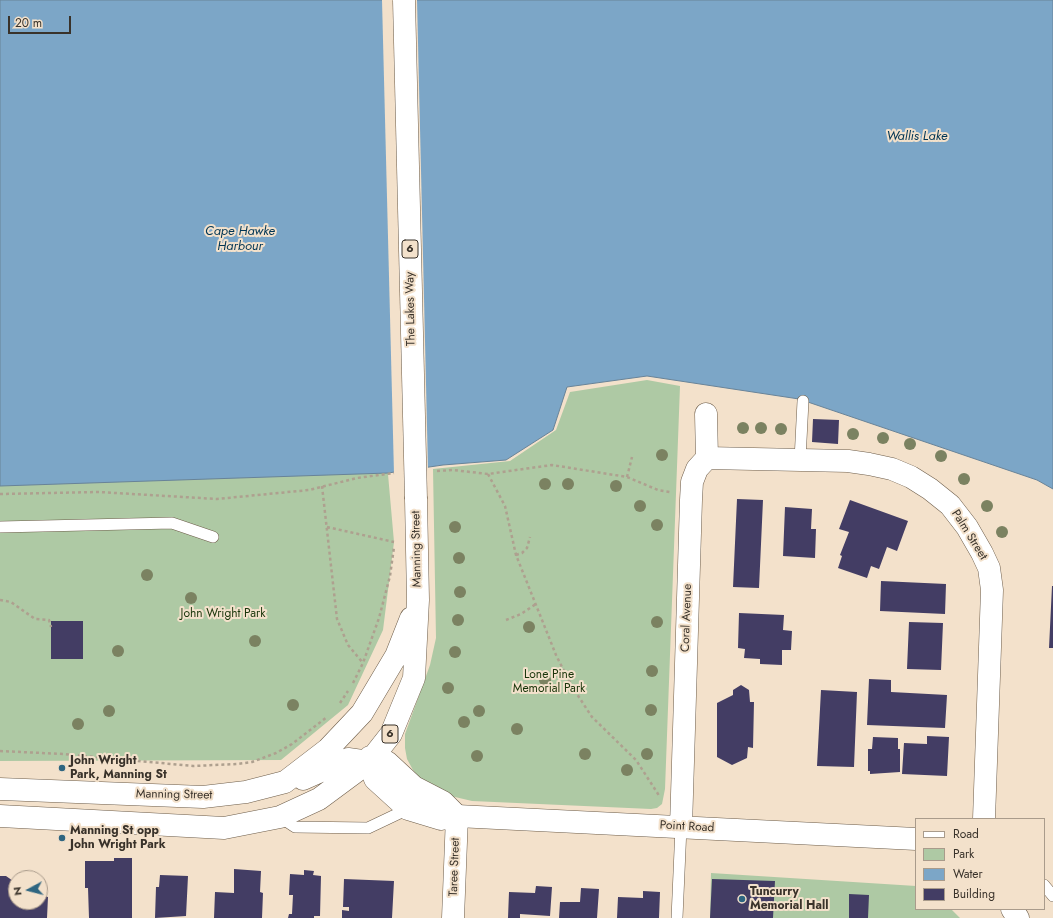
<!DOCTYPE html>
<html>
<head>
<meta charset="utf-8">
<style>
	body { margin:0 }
	#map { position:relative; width:1053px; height:918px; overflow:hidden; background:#f3e1cb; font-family:Jost,sans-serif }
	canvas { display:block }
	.legend { position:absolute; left:915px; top:818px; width:130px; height:92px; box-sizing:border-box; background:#f3e1cb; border:1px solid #a99b8b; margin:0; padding:5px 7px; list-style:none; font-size:12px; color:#39322a }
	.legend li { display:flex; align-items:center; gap:8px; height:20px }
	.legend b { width:20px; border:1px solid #a99b8b }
	.north { position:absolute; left:8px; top:870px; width:40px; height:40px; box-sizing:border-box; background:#f3e1cb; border:1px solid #a99b8b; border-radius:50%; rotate:263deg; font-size:11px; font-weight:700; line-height:16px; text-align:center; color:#39322a }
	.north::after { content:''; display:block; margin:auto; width:14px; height:18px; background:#2e6580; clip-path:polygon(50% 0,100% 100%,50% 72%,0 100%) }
	.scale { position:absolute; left:8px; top:16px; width:63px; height:18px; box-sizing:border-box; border:2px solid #39322a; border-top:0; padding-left:5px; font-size:12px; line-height:14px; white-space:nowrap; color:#39322a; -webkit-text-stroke:3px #f3e1cb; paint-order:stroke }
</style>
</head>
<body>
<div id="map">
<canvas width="1053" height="918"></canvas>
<ul class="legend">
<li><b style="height:5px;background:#fff"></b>Road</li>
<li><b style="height:11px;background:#aec9a4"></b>Park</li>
<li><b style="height:11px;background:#7ca6c7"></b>Water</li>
<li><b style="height:11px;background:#433d64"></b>Building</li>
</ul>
<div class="north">N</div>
<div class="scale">20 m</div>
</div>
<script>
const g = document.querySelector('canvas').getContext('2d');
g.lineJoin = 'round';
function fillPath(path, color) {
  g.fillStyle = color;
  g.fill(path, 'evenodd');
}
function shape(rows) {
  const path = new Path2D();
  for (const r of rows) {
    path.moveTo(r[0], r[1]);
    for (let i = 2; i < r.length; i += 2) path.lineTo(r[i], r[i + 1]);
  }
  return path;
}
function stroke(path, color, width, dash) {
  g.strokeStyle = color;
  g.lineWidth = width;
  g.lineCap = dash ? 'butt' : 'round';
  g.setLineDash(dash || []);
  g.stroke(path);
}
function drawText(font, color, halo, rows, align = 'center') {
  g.font = font + ' Jost,sans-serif';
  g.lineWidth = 4;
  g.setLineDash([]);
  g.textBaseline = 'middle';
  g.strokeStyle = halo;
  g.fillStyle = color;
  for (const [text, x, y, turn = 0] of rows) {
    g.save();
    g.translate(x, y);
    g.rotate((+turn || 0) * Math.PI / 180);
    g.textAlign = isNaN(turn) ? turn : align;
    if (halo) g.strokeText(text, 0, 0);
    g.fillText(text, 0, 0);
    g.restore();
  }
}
fillPath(shape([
	[647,380,680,386,665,789,662,804,657,808,651,809,472,801,438,793,423,782,413,770,407,759,405,748,405,734,430,665,436,638,433,469,510,461,556,430,570,392],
	[387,463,394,542,383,630,348,705,281,760,0,761,0,476],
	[711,873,916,886,916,909,951,909,960,918,710,918]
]), '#aec9a4');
const water = shape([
	[0,0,1053,0,1053,489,1037,480,799,399,647,376,567,387,553,430,506,460,443,465,388,473,0,486,0,0]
]);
fillPath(water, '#7ca6c7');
stroke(water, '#688398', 1);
fillPath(shape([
	[382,0,417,0,428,469,394,474]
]), '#f3e1cb');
fillPath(shape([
	[813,419,839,420,838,444,812,442],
	[737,499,763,500,759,588,733,587],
	[850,500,908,521,897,551,887,547,879,569,871,566,867,578,838,568,842,556,840,555,849,532,839,529],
	[785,507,812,509,811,529,816,529,815,558,783,556],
	[881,581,946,584,945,614,880,611],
	[1052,586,1053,586,1053,648,1049,648],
	[739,613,784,615,783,630,792,631,791,650,782,650,782,665,760,664,760,659,744,658,745,649,738,648],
	[51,621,83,621,83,659,51,659],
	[909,622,943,623,941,670,907,669],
	[869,679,891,680,891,692,947,695,945,728,867,725],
	[741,685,749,690,750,702,754,702,753,748,748,747,747,758,732,765,717,757,717,703,733,695,733,690],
	[821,690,857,692,854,767,817,766],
	[927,736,949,737,947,776,902,774,904,743,927,744],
	[873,737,898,738,898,749,900,749,900,772,870,774,870,771,868,771,868,749,872,749],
	[114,858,132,858,132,918,89,918,88,888,85,888,85,861,114,861],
	[234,869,261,871,260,892,263,893,262,918,214,918,215,892,234,893],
	[304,870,314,871,313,875,321,876,320,916,314,916,314,918,288,918,289,914,292,914,293,895,289,895,290,874,304,875],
	[160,875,188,876,186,916,155,918,156,887,159,887],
	[0,876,6,876,16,883,16,902,40,902,40,895,48,897,47,918,0,918],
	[344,879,394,881,392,918,342,918,342,910,349,911,349,907,343,907],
	[712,879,775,881,773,918,710,918],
	[536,886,552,887,550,916,520,914,520,918,508,918,509,892,535,893],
	[581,888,599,889,597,918,559,918,560,902,580,902],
	[643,891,660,892,659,918,617,918,618,897,643,898],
	[849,894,869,895,868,918,849,918]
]), '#433d64');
const service = shape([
	[800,460,803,401],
	[0,527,172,523,213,537],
	[280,817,295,827,368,828,408,809],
	[1044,885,1053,896],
	[677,918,681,827]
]);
const minor = shape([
	[707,458,848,461,869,464,892,469,911,477,930,489,950,505,967,527,982,553,989,568,992,590,984,819],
	[457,816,916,839],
	[681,827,691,500,692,482,697,469,707,458,706,414],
	[1012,909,1018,918]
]);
const tertiary = shape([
	[369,762,387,762,414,787,443,802,457,816,441,819,408,809,375,779,369,762],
	[453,918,457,816]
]);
const primary = shape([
	[303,779,348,759,369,762,370,757],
	[0,789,203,797,246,792,285,782,328,749,362,713,396,656,411,618],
	[0,816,224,828,280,817,319,799,369,762,391,734,414,678,418,600,416,499]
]);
stroke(service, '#6d5d4a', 12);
stroke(minor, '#6d5d4a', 23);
stroke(tertiary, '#6d5d4a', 23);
stroke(primary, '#6d5d4a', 23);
stroke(shape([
	[437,471,453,470,488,474,552,465,627,477,658,490,670,492],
	[488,474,505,506,516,555,556,655,571,685,592,717,636,760,660,797],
	[627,477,632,457],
	[322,486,337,619,348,645,363,663],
	[0,494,99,492,217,499,309,490,357,478,394,473],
	[327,527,394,542],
	[516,555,522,553,527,548,530,537],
	[0,600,11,602,35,619,49,620,51,627],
	[506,620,521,614,536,604],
	[353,683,363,663,379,618,390,576,394,547],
	[340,703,348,691],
	[0,751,63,754,193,766,237,764,252,762,276,753,292,744,327,717]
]), '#aea08f', 2.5, [3, 3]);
stroke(service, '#fff', 11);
stroke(minor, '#fff', 22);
stroke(tertiary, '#fff', 22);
stroke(primary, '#fff', 22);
const primaryBridge = shape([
	[404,0,416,499]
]);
stroke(primaryBridge, '#6d5d4a', 23, []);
stroke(primaryBridge, '#fff', 22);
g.fillStyle = '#7b8261';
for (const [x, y] of [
	[743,428],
	[761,428],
	[781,429],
	[853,434],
	[883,438],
	[910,444],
	[662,455],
	[941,456],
	[964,479],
	[545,484],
	[568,484],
	[616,486],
	[640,506],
	[987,506],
	[657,525],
	[455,527],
	[1002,532],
	[459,558],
	[147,575],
	[460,592],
	[191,598],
	[458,620],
	[657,622],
	[529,627],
	[255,641],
	[118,651],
	[455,652],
	[652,671],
	[545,680],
	[448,688],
	[293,705],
	[651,710],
	[109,711],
	[479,711],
	[464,722],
	[78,724],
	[517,729],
	[585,754],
	[647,754],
	[477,756],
	[627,770]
]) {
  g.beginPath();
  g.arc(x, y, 6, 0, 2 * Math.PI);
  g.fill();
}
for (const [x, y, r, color] of [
	[62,768,4,"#2e6580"],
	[62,838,4,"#2e6580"],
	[742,899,4,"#2e6580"]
]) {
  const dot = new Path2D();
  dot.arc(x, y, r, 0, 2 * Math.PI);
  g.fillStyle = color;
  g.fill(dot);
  stroke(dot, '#f3e1cb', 1.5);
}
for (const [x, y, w] of [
	[410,249,16],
	[390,734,16]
]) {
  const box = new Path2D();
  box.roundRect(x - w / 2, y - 9, w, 18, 3);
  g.fillStyle = '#f3e1cb';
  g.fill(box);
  stroke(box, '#39322a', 1);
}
drawText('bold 11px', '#39322a', null, [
	["6",410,249],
	["6",390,734]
]);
drawText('12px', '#39322a', '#f3e1cb', [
	["The Lakes Way",411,309,-91],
	["Palm Street",969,535,58],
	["Manning Street",417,549,-91],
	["Coral Avenue",687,618,-88],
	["Manning Street",174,795,1],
	["Point Road",687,827,3],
	["Taree Street",455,867,-88]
]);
drawText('12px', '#19350a', '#f3e1cb', [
	["John Wright Park",223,614],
	["Lone Pine",549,675],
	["Memorial Park",549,689]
]);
drawText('bold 12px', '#39322a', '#f3e1cb', [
	["John Wright",70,761],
	["Park, Manning St",70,775],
	["Manning St opp",70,831],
	["John Wright Park",70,845],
	["Tuncurry",750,892],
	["Memorial Hall",750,906]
], 'left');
drawText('italic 13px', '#003554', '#f3e1cb', [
	["Wallis Lake",917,137],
	["Cape Hawke",240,232],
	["Harbour",240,247]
]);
</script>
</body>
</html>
